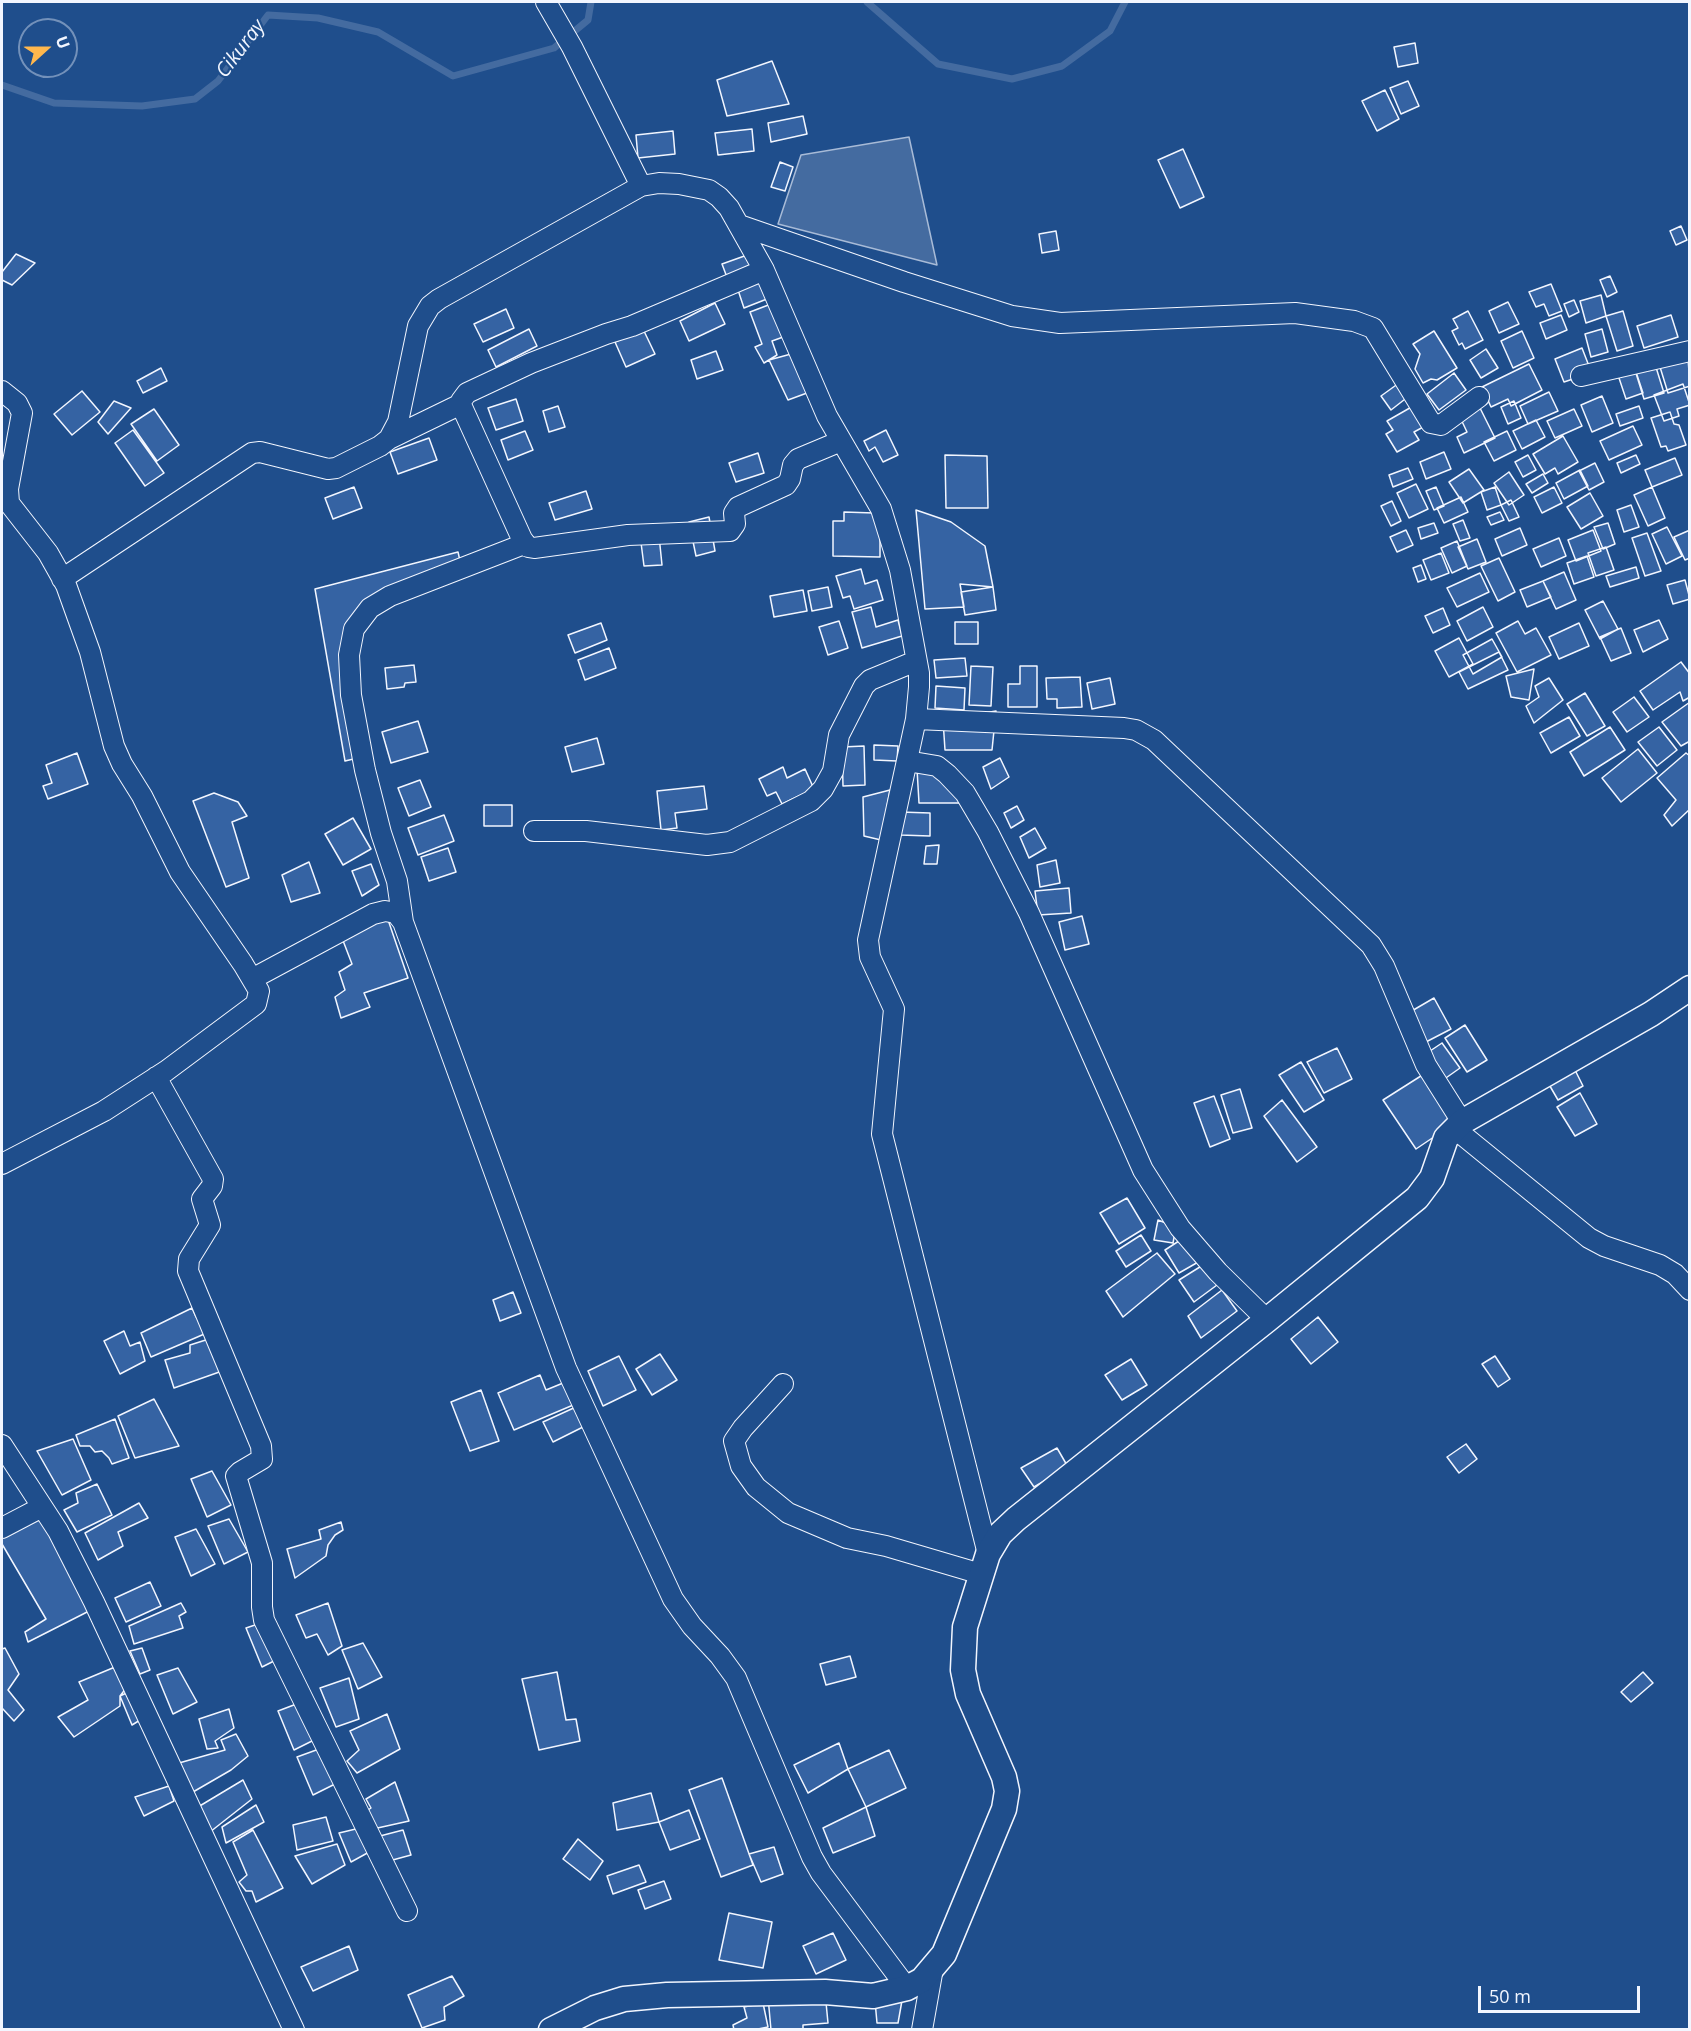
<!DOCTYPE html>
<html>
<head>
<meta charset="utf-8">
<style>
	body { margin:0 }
	#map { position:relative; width:1691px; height:2031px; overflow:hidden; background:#1f4e8c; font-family:"Open Sans",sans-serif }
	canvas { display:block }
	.frame { position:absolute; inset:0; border:3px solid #f2f6ff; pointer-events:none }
	.north { position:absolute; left:18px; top:18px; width:60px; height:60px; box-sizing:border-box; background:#1f4e8c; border:2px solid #7391ba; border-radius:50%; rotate:69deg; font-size:16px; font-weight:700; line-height:24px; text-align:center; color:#f2f6ff }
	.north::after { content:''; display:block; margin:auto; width:21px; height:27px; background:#ffb74d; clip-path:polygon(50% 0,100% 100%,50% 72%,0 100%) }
	.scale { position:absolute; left:1478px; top:1986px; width:162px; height:27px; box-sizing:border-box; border:3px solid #f2f6ff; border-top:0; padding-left:8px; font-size:18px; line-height:21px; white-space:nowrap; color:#f2f6ff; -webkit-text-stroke:4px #1f4e8c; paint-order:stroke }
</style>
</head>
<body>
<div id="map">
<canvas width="1691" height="2031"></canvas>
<div class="frame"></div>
<div class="north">U</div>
<div class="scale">50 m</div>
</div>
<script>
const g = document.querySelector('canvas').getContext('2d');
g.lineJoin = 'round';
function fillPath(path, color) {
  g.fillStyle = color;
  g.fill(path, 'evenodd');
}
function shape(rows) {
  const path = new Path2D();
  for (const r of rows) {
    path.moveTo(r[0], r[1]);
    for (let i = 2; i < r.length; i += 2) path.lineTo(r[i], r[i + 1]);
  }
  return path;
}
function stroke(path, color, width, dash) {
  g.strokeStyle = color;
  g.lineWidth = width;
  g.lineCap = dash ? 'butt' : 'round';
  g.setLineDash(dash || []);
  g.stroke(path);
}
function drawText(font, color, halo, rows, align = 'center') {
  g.font = font + ' "Open Sans",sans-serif';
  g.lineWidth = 4.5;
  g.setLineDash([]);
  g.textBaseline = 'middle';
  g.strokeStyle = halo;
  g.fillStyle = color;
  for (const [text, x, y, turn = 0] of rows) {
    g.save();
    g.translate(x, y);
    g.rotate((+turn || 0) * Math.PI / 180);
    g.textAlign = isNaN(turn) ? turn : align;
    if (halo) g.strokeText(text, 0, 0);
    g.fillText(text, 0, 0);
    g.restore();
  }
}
const water = shape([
	[909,137,937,265,778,224,801,155,909,137]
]);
fillPath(water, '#446ba0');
stroke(water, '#a8bbd7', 1.5);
stroke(shape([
	[867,2,938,64,1012,79,1062,66,1110,31,1125,2],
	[2,85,54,103,142,106,195,99,218,81,268,15,318,18,378,32,453,76,554,48,588,20,591,2]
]), '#446ba0', 7);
const building = shape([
	[1415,43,1418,63,1398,67,1394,47,1415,43],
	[772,61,789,104,727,116,717,80,772,61],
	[1408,81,1419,106,1401,114,1390,88,1408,81],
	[1385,90,1399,119,1377,131,1362,101,1385,90],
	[803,116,807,134,771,142,768,123,803,116],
	[752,129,754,151,718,155,715,133,752,129],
	[673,131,675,154,638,158,636,135,673,131],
	[1183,149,1204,197,1180,208,1158,160,1183,149],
	[780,162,793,167,785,191,771,187,780,162],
	[1681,226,1687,240,1676,245,1670,231,1681,226],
	[1056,231,1059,250,1042,253,1039,234,1056,231],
	[16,254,35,263,12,285,2,280,2,272,16,254],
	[750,254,756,270,728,280,722,264,750,254],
	[1610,276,1617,292,1607,297,1600,280,1610,276],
	[765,279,772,297,744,308,738,290,765,279],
	[1551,284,1562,311,1549,316,1544,304,1536,307,1529,292,1551,284],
	[1601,295,1606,316,1586,323,1580,301,1601,295],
	[1574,300,1579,312,1569,317,1564,304,1574,300],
	[1508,302,1519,324,1499,333,1489,311,1508,302],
	[715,303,725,324,689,341,680,321,715,303],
	[771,304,786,336,772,341,777,355,764,363,755,347,762,344,750,312,771,304],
	[506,309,514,328,483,342,474,324,506,309],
	[1468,311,1483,340,1465,349,1462,343,1459,345,1452,331,1458,328,1453,319,1468,311],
	[1623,311,1633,346,1617,351,1606,316,1623,311],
	[1561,315,1567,330,1546,339,1540,323,1561,315],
	[1671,315,1678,337,1644,348,1637,326,1671,315],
	[529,329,537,346,496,367,488,350,529,329],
	[643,329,655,354,626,367,615,342,643,329],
	[1602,329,1608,352,1591,357,1585,334,1602,329],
	[1434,331,1457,368,1437,380,1431,379,1423,383,1415,369,1420,354,1413,344,1434,331],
	[1522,331,1534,358,1513,368,1501,341,1522,331],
	[1582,348,1594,379,1576,385,1573,379,1564,382,1555,359,1582,348],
	[1486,349,1498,368,1481,378,1470,360,1486,349],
	[716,351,723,370,697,379,691,360,716,351],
	[791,354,807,393,788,400,769,360,791,354],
	[1688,358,1690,386,1668,393,1660,367,1688,358],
	[1529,364,1542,390,1511,406,1508,399,1491,407,1482,387,1529,364],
	[1655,364,1664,393,1644,399,1635,370,1655,364],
	[1634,366,1643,393,1626,399,1617,372,1634,366],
	[161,368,167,381,143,393,137,381,161,368],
	[1454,373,1466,390,1439,410,1427,394,1454,373],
	[1399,383,1409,396,1391,410,1381,396,1399,383],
	[1683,384,1690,405,1677,409,1679,416,1664,421,1654,395,1683,384],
	[82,391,100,412,72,435,54,414,82,391],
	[1549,392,1558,411,1528,424,1520,406,1549,392],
	[1602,396,1613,423,1592,432,1581,405,1602,396],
	[516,399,523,421,496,430,488,408,516,399],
	[114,401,131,408,108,434,98,422,114,401],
	[1514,401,1521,418,1508,424,1501,407,1514,401],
	[1478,404,1495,438,1464,453,1457,437,1467,432,1458,413,1478,404],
	[1415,405,1427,425,1414,432,1419,440,1397,452,1386,434,1393,430,1387,421,1415,405],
	[558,406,565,427,549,432,543,411,558,406],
	[1639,406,1643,418,1620,426,1616,414,1639,406],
	[154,409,179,445,157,461,131,424,154,409],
	[1574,409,1582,426,1555,438,1547,421,1574,409],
	[1670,412,1674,424,1679,425,1686,445,1668,451,1666,446,1661,447,1651,418,1670,412],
	[1536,420,1545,437,1522,449,1513,431,1536,420],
	[1633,426,1642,445,1609,460,1600,441,1633,426],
	[133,430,164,473,145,486,115,443,133,430],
	[886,430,898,455,883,462,875,447,869,451,864,441,886,430],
	[525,431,533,450,508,460,501,440,525,431],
	[1507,431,1516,450,1494,461,1484,442,1507,431],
	[1563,436,1578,462,1558,474,1555,468,1545,474,1533,454,1563,436],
	[429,438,437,460,398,474,390,452,429,438],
	[1444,452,1451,469,1426,479,1420,462,1444,452],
	[758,453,764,473,736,482,729,463,758,453],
	[945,455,987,456,988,508,946,508,945,455],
	[1528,455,1536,470,1523,477,1515,462,1528,455],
	[1636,455,1640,464,1621,473,1617,463,1636,455],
	[1675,458,1682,475,1652,487,1645,470,1675,458],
	[1595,463,1604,482,1589,490,1579,471,1595,463],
	[1408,468,1413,479,1393,487,1389,475,1408,468],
	[1469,469,1484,490,1463,503,1449,482,1469,469],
	[1580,470,1588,486,1564,499,1556,483,1580,470],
	[1509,472,1524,495,1509,505,1494,483,1509,472],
	[1543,474,1548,483,1532,493,1526,484,1543,474],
	[1416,484,1428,509,1409,518,1397,493,1416,484],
	[354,487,362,508,333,519,325,498,354,487],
	[1436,487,1444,506,1434,510,1426,491,1436,487],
	[1495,487,1501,505,1487,510,1481,492,1495,487],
	[1554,487,1562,503,1542,513,1534,497,1554,487],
	[1652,487,1665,518,1648,526,1634,495,1652,487],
	[586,491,592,509,555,520,549,503,586,491],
	[1590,493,1603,516,1581,529,1567,507,1590,493],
	[1461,497,1468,512,1444,523,1437,508,1461,497],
	[1511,500,1519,517,1509,521,1501,505,1511,500],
	[1392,501,1401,521,1391,526,1381,506,1392,501],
	[1631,505,1639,527,1624,532,1617,510,1631,505],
	[916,510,951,522,985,546,993,587,960,584,964,607,925,609,916,510],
	[844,512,874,513,880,519,880,557,833,556,833,521,844,521,844,512],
	[1500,512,1504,520,1491,525,1487,517,1500,512],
	[709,517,715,551,696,556,689,522,709,517],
	[1463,520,1470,538,1460,541,1453,524,1463,520],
	[1434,523,1438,533,1421,539,1418,528,1434,523],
	[1608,523,1615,544,1603,549,1594,527,1608,523],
	[658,526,662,565,644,566,639,527,658,526],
	[1667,527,1682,556,1666,564,1652,534,1667,527],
	[1520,528,1527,545,1502,556,1495,539,1520,528],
	[1406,530,1413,545,1397,552,1390,537,1406,530],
	[1593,530,1601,551,1576,561,1568,540,1593,530],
	[1690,530,1690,558,1685,560,1674,537,1690,530],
	[1647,533,1661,571,1645,576,1632,538,1647,533],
	[1559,538,1566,556,1541,567,1533,549,1559,538],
	[1477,539,1486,562,1468,569,1458,547,1477,539],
	[1457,541,1467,566,1452,573,1441,548,1457,541],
	[1606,547,1614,570,1596,576,1588,553,1606,547],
	[458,552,463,574,354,614,362,757,345,761,315,589,458,552],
	[1441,553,1449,573,1431,580,1423,560,1441,553],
	[1587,556,1594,577,1574,584,1567,563,1587,556],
	[1499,558,1515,592,1498,601,1481,566,1499,558],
	[1421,565,1426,579,1418,582,1413,568,1421,565],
	[1636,567,1639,578,1610,587,1606,576,1636,567],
	[861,569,865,584,877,580,883,600,854,609,850,596,843,598,836,576,861,569],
	[1564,572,1576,600,1556,609,1543,581,1564,572],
	[1480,573,1489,592,1457,607,1447,588,1480,573],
	[1685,580,1690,599,1673,604,1667,585,1685,580],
	[1543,581,1551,597,1527,607,1520,590,1543,581],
	[828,587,832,607,812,611,808,591,828,587],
	[993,587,996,610,965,615,961,592,993,587],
	[803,590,807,611,774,617,770,596,803,590],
	[1603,601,1618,629,1600,639,1585,610,1603,601],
	[871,607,876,627,898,620,902,636,862,648,852,612,871,607],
	[1483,607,1493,627,1467,641,1457,621,1483,607],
	[1443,608,1450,625,1433,633,1425,616,1443,608],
	[1659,620,1668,639,1643,652,1634,630,1659,620],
	[839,621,848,648,828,655,819,627,839,621],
	[1518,621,1525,634,1536,628,1551,655,1517,672,1496,633,1518,621],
	[955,622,978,622,978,644,955,644,955,622],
	[601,623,607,640,575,653,568,635,601,623],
	[1579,623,1589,646,1559,659,1549,637,1579,623],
	[1621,628,1631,653,1611,661,1600,637,1621,628],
	[1459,638,1473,664,1449,677,1435,651,1459,638],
	[1492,639,1502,657,1473,674,1463,655,1492,639],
	[609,648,616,668,585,680,578,660,609,648],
	[1499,652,1508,670,1468,689,1459,672,1499,652],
	[965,658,967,676,936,678,934,660,965,658],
	[1681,662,1690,674,1690,697,1683,701,1680,692,1653,710,1640,691,1681,662],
	[414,665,416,682,405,683,404,687,387,689,385,668,414,665],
	[971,666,993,667,991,706,969,705,971,666],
	[1020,666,1037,666,1037,707,1008,707,1008,684,1020,684,1020,666],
	[1534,669,1529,700,1511,697,1506,676,1534,669],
	[1080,677,1082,707,1057,708,1057,699,1047,699,1046,678,1080,677],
	[1110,678,1115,704,1092,709,1087,683,1110,678],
	[1549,678,1563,700,1534,723,1526,706,1539,697,1535,686,1549,678],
	[936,686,965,688,964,710,935,708,936,686],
	[1585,693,1605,726,1587,736,1567,704,1585,693],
	[1634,697,1649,717,1627,732,1613,712,1634,697],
	[1690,702,1690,741,1681,746,1662,722,1690,702],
	[996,711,992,750,945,750,943,720,996,711],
	[1569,717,1580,736,1551,753,1540,733,1569,717],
	[418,721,428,752,391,763,382,732,418,721],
	[1610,727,1625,750,1584,776,1570,752,1610,727],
	[1659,727,1677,750,1657,766,1638,742,1659,727],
	[597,738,604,764,572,772,565,747,597,738],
	[874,745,898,746,897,761,874,760,874,745],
	[864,746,865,785,843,786,842,747,864,746],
	[1638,749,1657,773,1621,802,1602,778,1638,749],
	[77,753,88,784,48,799,43,786,52,783,46,765,77,753],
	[1686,753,1690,756,1690,809,1672,826,1664,815,1676,800,1657,778,1686,753],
	[1000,758,1009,777,991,789,983,767,1000,758],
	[949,764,962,803,919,803,917,769,949,764],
	[783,767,787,778,805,769,814,789,782,804,776,792,767,796,759,779,783,767],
	[420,780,431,807,409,816,398,788,420,780],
	[704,786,707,809,675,813,677,828,661,830,657,791,704,786],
	[890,790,881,840,864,836,863,797,890,790],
	[214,793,238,802,247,816,232,822,249,878,226,887,193,801,214,793],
	[484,805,512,805,512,826,484,826,484,805],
	[1017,806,1024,820,1011,828,1004,813,1017,806],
	[900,812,930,813,930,836,900,835,900,812],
	[444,815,454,841,418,855,408,828,444,815],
	[353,818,371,849,343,865,325,834,353,818],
	[1035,828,1046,848,1029,858,1020,837,1035,828],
	[939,845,937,864,924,864,926,846,939,845],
	[448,848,456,872,429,881,421,857,448,848],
	[1056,860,1060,883,1040,887,1037,865,1056,860],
	[309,862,320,893,291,902,282,875,309,862],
	[371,864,379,885,362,896,352,871,371,864],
	[1069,888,1071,913,1038,915,1035,891,1069,888],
	[385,911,408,978,364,993,370,1007,341,1018,335,997,345,990,339,972,352,964,342,938,385,911],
	[1082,916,1089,944,1065,950,1059,922,1082,916],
	[1434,998,1451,1029,1424,1043,1410,1012,1434,998],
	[1465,1025,1487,1060,1467,1072,1445,1038,1465,1025],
	[1442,1043,1460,1068,1443,1080,1427,1053,1442,1043],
	[1337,1048,1352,1079,1324,1093,1307,1062,1337,1048],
	[1301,1062,1324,1100,1304,1112,1279,1075,1301,1062],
	[1573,1066,1583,1086,1558,1100,1547,1081,1573,1066],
	[1424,1074,1456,1122,1416,1149,1383,1100,1424,1074],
	[1240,1089,1252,1128,1233,1133,1221,1095,1240,1089],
	[1580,1093,1597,1124,1575,1136,1557,1107,1580,1093],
	[1214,1096,1230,1139,1210,1147,1194,1103,1214,1096],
	[1282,1100,1317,1147,1297,1162,1264,1116,1282,1100],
	[1127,1198,1145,1228,1119,1244,1100,1213,1127,1198],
	[1158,1220,1176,1227,1173,1243,1154,1240,1158,1220],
	[1141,1235,1151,1251,1126,1267,1116,1251,1141,1235],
	[1182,1239,1200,1261,1179,1273,1165,1250,1182,1239],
	[1157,1253,1175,1274,1123,1317,1106,1291,1157,1253],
	[1203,1265,1217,1285,1194,1302,1179,1280,1203,1265],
	[1222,1290,1237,1311,1201,1338,1188,1316,1222,1290],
	[513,1292,521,1313,500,1321,493,1300,513,1292],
	[192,1308,196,1317,203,1315,209,1332,151,1357,141,1333,192,1308],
	[1318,1317,1338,1342,1311,1364,1291,1339,1318,1317],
	[124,1331,130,1346,140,1342,145,1361,120,1374,104,1341,124,1331],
	[212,1338,225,1370,174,1388,165,1360,190,1353,190,1345,212,1338],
	[660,1354,677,1380,652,1395,636,1369,660,1354],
	[619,1356,636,1390,603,1406,588,1371,619,1356],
	[1495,1356,1510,1379,1498,1387,1482,1364,1495,1356],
	[1131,1359,1147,1385,1122,1400,1105,1375,1131,1359],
	[540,1375,546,1390,568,1381,578,1403,514,1430,498,1393,540,1375],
	[481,1390,499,1441,470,1451,451,1402,481,1390],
	[154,1399,179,1446,135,1458,118,1416,154,1399],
	[578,1406,587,1425,553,1442,543,1422,578,1406],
	[115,1419,129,1458,112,1464,109,1458,102,1451,95,1452,90,1446,80,1446,76,1435,115,1419],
	[73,1439,91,1480,62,1495,37,1451,73,1439],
	[1466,1444,1477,1459,1459,1473,1447,1457,1466,1444],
	[1057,1448,1068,1467,1034,1487,1021,1468,1057,1448],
	[212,1471,231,1505,207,1517,191,1479,212,1471],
	[97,1484,112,1515,77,1532,64,1510,78,1503,76,1493,97,1484],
	[139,1503,148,1518,118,1532,123,1546,98,1560,85,1533,139,1503],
	[43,1512,95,1608,28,1642,25,1632,46,1619,2,1544,2,1534,43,1512],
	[229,1519,248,1552,224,1564,208,1526,229,1519],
	[341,1522,343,1530,335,1535,328,1545,326,1556,295,1578,287,1549,321,1539,319,1530,341,1522],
	[196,1529,215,1564,191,1576,175,1537,196,1529],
	[150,1582,161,1606,126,1622,115,1598,150,1582],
	[181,1603,186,1612,179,1616,183,1628,134,1644,129,1626,181,1603],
	[328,1603,342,1646,328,1655,317,1634,306,1638,296,1615,328,1603],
	[267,1621,286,1655,262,1667,246,1628,267,1621],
	[363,1643,382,1677,358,1689,342,1650,363,1643],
	[5,1648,19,1674,8,1690,24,1710,14,1721,2,1708,2,1649,5,1648],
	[142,1648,150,1670,140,1674,130,1651,142,1648],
	[850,1656,856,1677,826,1685,820,1664,850,1656],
	[115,1667,127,1687,120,1696,120,1706,74,1737,58,1717,88,1700,79,1682,115,1667],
	[178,1668,197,1702,173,1714,157,1675,178,1668],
	[557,1672,566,1720,576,1719,580,1741,539,1750,522,1679,557,1672],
	[1643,1672,1653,1683,1631,1702,1621,1692,1643,1672],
	[349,1678,359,1719,336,1727,320,1688,349,1678],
	[137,1688,150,1714,132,1725,120,1696,137,1688],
	[299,1703,318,1738,294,1750,278,1711,299,1703],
	[229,1709,234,1728,215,1741,218,1748,207,1749,199,1719,229,1709],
	[387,1714,400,1749,357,1773,347,1761,359,1750,350,1731,387,1714],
	[236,1734,248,1756,231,1770,193,1792,179,1763,225,1750,221,1740,236,1734],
	[839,1743,848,1769,808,1793,794,1765,839,1743],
	[319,1749,337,1783,313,1795,297,1757,319,1749],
	[889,1750,906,1788,866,1807,848,1769,889,1750],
	[722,1778,753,1865,721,1877,689,1790,722,1778],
	[243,1780,252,1799,210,1832,198,1807,243,1780],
	[395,1782,409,1821,373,1829,365,1812,371,1808,366,1799,395,1782],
	[169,1786,174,1801,144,1816,135,1797,169,1786],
	[651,1793,659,1822,617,1830,613,1803,651,1793],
	[256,1805,264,1822,226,1843,222,1827,256,1805],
	[866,1807,875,1836,833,1853,823,1828,866,1807],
	[689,1810,700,1839,670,1850,659,1822,689,1810],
	[326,1817,333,1841,297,1850,293,1825,326,1817],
	[360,1828,371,1851,351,1862,339,1833,360,1828],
	[253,1830,283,1888,256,1902,252,1891,246,1891,239,1882,247,1875,233,1842,253,1830],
	[403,1830,411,1855,389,1861,380,1836,403,1830],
	[578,1839,603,1861,590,1880,563,1859,578,1839],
	[337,1844,345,1865,312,1884,295,1856,337,1844],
	[774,1847,783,1874,761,1882,749,1854,774,1847],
	[639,1865,646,1882,613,1894,607,1876,639,1865],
	[664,1881,671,1899,645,1909,638,1890,664,1881],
	[729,1913,772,1922,763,1968,719,1960,729,1913],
	[833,1933,846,1960,816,1974,803,1946,833,1933],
	[349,1946,358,1970,313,1991,301,1967,349,1946],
	[452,1976,464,1996,444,2007,445,2020,422,2028,408,1995,452,1976],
	[825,1992,828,2023,803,2025,803,2030,771,2030,768,1997,825,1992],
	[903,1995,898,2023,877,2023,875,2001,903,1995],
	[763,2003,768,2027,753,2030,734,2030,733,2025,747,2018,744,2007,763,2003]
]);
fillPath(building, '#3563a3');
stroke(building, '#f2f6ff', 1.5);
const minor = shape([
	[546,2,572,47,641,186],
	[739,225,904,282,1012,316,1060,323,1295,313,1354,321,1373,328,1431,423,1441,425,1479,397],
	[764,270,632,326,606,334,531,363,467,393,461,401,462,407,522,539,528,547,534,548,628,535,730,531,735,524,734,513,738,507,786,485,790,479,793,465,798,459,841,441],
	[1581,376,1690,351],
	[2,391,17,403,22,413,8,489,9,503,48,553,66,585,90,652,114,746,122,764,142,796,180,872,243,964,259,991,256,1004,166,1071,104,1111,2,1164],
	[389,439,461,404],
	[62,579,252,453,260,452,328,469,336,468,380,446,389,439,398,422,418,326,430,306,439,299,641,186,659,183,679,184,709,190,719,197,729,208,764,270,827,416,881,509,900,570,919,673,919,687,916,719,868,940,870,957,894,1009,882,1134,988,1554],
	[916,719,1124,728,1136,730,1154,740,1371,945,1384,966,1426,1065,1462,1122],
	[907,761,937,766,947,774,965,793,988,832,1029,913,1143,1170,1180,1228,1218,1272,1267,1320],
	[534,831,586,831,707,845,730,842,811,801,823,789,833,771,839,735,864,686,870,680,916,661],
	[403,922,397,881,381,833,365,770,351,695,349,655,354,629,370,608,390,596,524,544],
	[252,979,373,914,385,911,396,913,403,922,566,1368,673,1599,692,1626,720,1656,736,1678,812,1857,821,1873,907,1988],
	[156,1077,213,1179,212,1186,202,1199,210,1225,189,1259,188,1271,261,1446,262,1459,240,1472,236,1476,262,1563,262,1607,264,1620,407,1911],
	[1454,1128,1589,1238,1604,1246,1660,1265,1675,1274,1690,1290],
	[783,1384,743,1428,734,1441,741,1466,756,1487,788,1513,847,1538,886,1546,981,1574],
	[2,1445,58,1531,94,1602,294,2030],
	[2,1528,42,1507],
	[922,2030,933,1968]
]);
const tertiary = shape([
	[551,2030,595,2008,624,1999,667,1995,825,1992,873,1996,907,1988,922,1980,944,1954,1004,1809,1007,1791,1004,1777,968,1694,963,1670,965,1627,988,1554,1000,1534,1016,1519,1267,1320,1417,1198,1432,1178,1446,1138,1462,1122,1651,1014,1690,988]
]);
stroke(minor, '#f2f6ff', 22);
stroke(tertiary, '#f2f6ff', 27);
stroke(minor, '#1f4e8c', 20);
stroke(tertiary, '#1f4e8c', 24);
drawText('italic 20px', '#f2f6ff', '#1f4e8c', [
	["Cikuray",241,49,-53]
]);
</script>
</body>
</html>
